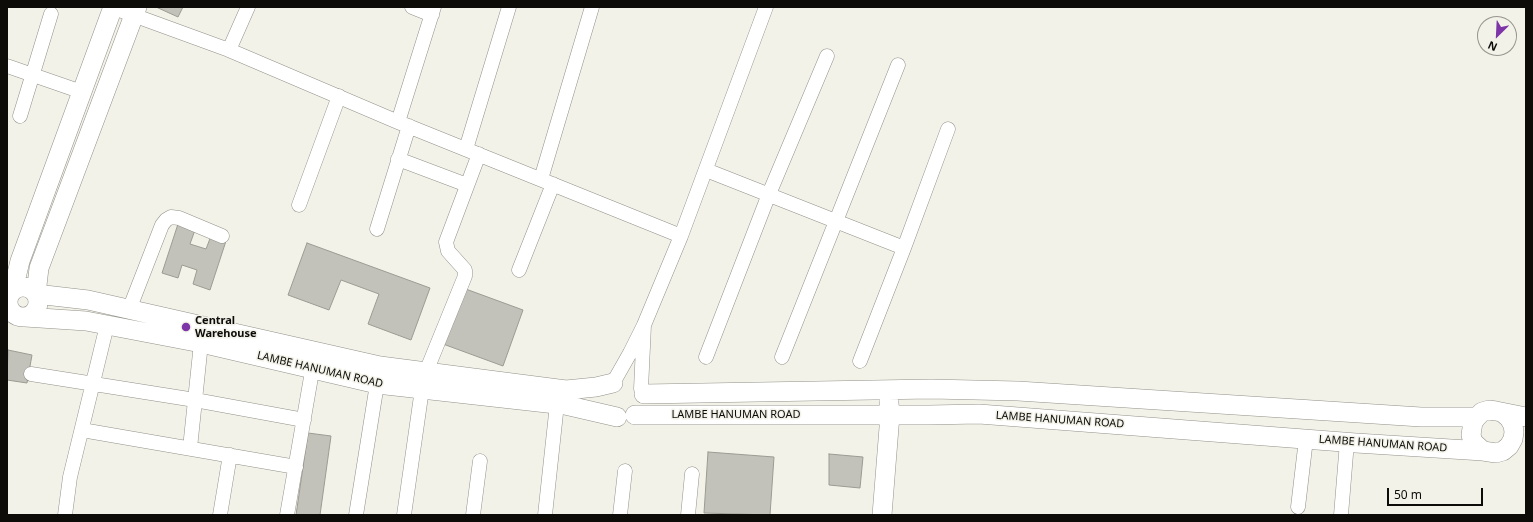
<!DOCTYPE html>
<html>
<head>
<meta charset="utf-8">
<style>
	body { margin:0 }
	#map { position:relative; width:1533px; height:522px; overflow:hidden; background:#f3f2e9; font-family:"Noto Sans",sans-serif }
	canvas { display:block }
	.frame { position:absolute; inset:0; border:8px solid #0d0c09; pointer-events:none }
	.north { position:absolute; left:1477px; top:16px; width:40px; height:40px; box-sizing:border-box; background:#f3f2e9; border:1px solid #97968f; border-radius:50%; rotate:204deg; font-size:11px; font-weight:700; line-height:16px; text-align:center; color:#0d0c09 }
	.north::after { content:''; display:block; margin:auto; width:14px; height:18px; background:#7d35a8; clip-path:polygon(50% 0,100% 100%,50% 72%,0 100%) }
	.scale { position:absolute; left:1387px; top:488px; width:96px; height:18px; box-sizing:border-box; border:2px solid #0d0c09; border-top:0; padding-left:5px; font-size:12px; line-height:14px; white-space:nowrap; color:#0d0c09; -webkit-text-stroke:3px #f3f2e9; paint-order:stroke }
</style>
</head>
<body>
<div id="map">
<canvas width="1533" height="522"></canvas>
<div class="frame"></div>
<div class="north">N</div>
<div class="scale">50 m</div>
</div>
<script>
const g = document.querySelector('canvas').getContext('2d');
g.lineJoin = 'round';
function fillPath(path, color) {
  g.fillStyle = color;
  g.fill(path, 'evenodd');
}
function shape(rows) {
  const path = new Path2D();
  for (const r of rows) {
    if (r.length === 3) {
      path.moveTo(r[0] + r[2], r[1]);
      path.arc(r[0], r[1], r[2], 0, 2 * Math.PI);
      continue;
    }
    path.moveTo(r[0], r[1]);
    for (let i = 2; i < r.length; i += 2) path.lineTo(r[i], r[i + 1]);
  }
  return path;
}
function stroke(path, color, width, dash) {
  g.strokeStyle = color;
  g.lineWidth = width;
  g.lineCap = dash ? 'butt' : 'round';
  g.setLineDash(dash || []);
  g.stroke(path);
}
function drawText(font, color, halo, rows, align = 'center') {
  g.font = font + ' "Noto Sans",sans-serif';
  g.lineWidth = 3;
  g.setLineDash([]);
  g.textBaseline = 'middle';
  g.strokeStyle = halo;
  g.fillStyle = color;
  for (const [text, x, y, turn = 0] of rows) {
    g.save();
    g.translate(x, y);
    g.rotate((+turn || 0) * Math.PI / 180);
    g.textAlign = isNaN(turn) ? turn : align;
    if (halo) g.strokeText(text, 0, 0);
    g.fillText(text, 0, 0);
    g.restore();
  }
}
const building = shape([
	[156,7,183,7,178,17,156,7],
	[178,224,195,230,190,244,206,249,211,236,226,241,210,290,193,284,197,270,182,265,178,278,162,273,178,224],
	[307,243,430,288,411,340,368,324,379,294,341,280,329,310,288,295,307,243],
	[463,288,523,310,503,366,443,344,463,288],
	[8,350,32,355,27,383,7,380,8,350],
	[308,433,331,436,320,515,296,515,308,433],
	[708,452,774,457,770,515,704,513,708,452],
	[829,454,863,457,860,488,829,485,829,454]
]);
fillPath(building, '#c3c2ba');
stroke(building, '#9c9b93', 1);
const street = shape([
	[111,7,229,50,398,122,681,236],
	[412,7,432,15],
	[229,50,248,7],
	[7,66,82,92],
	[20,116,51,14],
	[398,122,434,7],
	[466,149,509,7],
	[398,159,467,185],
	[706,170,904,248],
	[541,179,592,7],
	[299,205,339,96],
	[377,229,409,126],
	[519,270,553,184],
	[129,310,162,225,166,220,171,217,179,218,222,236],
	[644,325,681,236,766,7],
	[706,357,769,194,827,56],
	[782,357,898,65],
	[860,361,904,248,948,129],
	[426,372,465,276,465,270,448,251,446,242,479,154],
	[31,374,195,400,304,420],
	[613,383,630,353,644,325,641,389],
	[82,430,296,467],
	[190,448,201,343],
	[1298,507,1306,439],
	[65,515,70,477,107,325],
	[220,515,230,455],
	[287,515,314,360],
	[356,515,377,384],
	[404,515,422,389],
	[473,515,480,461],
	[545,515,557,404],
	[620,515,625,471],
	[688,515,692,474],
	[1341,515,1347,442]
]);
const secondary = shape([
	[137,7,39,268,36,294,88,300,380,366,566,390,596,387,613,383],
	[23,302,15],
	[7,290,13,290,20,261,113,7],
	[25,317,86,321,201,343,377,384,565,405,617,417],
	[644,394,931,389,1018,391,1421,417,1477,417],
	[1503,413,1509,418,1513,425,1514,432,1513,439,1509,446,1503,451,1496,453,1483,451,1473,442,1471,435,1473,422,1477,417,1482,412,1489,410,1496,411,1526,417],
	[635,415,929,415,979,414,1356,443,1483,451],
	[882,515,890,415,889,403]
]);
stroke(street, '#929189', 15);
stroke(secondary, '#929189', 20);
stroke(street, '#fff', 14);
stroke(secondary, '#fff', 19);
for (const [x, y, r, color] of [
	[186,327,5,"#7d35a8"]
]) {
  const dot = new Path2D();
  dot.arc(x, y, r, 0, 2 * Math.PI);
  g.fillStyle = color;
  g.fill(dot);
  stroke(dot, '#f3f2e9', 1.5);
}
drawText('bold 11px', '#0d0c09', '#f3f2e9', [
	["Central",195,321],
	["Warehouse",195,334]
], 'left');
drawText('11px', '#0d0c09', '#f3f2e9', [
	["LAMBE HANUMAN ROAD",320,370,13],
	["LAMBE HANUMAN ROAD",736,415],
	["LAMBE HANUMAN ROAD",1060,420,4],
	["LAMBE HANUMAN ROAD",1383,444,4]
]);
</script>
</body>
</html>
